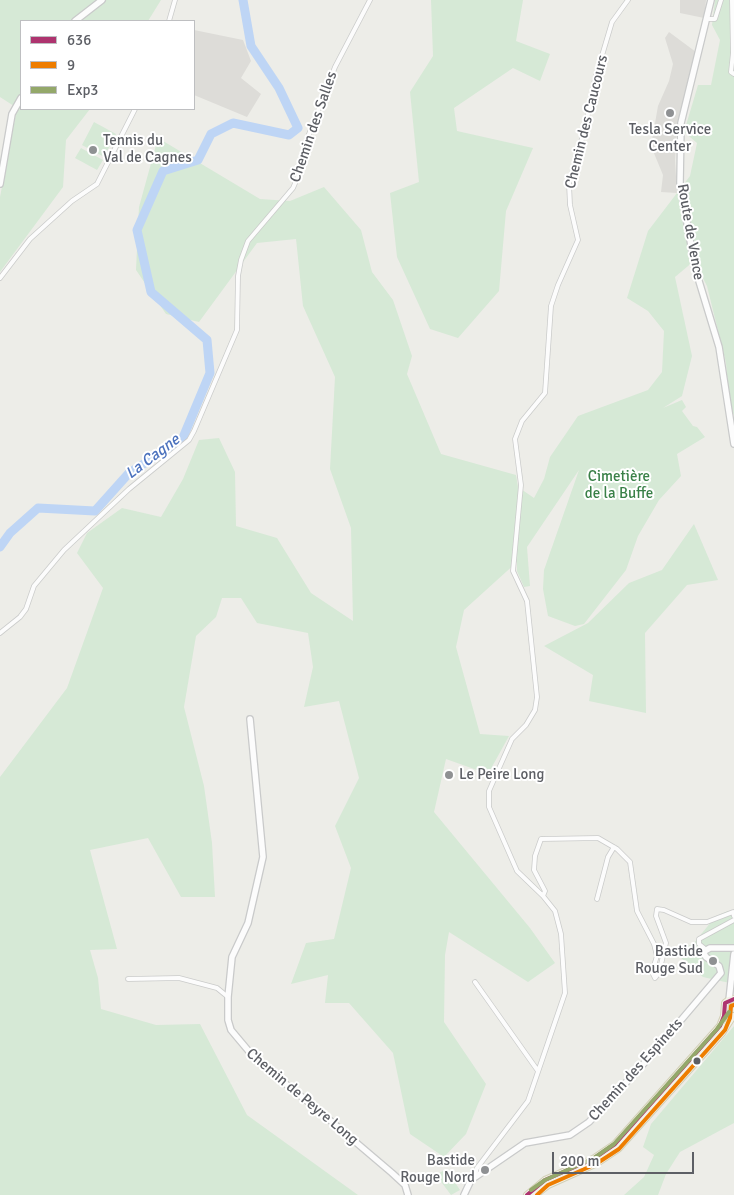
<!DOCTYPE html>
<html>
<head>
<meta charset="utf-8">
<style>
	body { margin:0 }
	#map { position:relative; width:734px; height:1195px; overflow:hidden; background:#edede8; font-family:Signika,sans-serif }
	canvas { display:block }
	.legend { position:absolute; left:20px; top:20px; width:175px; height:90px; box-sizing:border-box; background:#fff; border:1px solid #bebfc1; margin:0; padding:6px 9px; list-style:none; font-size:15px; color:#5d5f65 }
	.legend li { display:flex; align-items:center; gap:10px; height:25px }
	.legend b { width:25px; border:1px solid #bebfc1 }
	.scale { position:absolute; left:552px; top:1152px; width:142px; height:22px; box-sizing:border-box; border:2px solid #5d5f65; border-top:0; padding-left:6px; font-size:15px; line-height:18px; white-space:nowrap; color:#5d5f65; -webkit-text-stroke:4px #fff; paint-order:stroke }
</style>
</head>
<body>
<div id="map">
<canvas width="734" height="1195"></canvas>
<ul class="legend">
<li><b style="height:6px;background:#ae346f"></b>636</li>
<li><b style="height:6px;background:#ee7d00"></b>9</li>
<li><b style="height:6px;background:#94a86a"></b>Exp3</li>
</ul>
<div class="scale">200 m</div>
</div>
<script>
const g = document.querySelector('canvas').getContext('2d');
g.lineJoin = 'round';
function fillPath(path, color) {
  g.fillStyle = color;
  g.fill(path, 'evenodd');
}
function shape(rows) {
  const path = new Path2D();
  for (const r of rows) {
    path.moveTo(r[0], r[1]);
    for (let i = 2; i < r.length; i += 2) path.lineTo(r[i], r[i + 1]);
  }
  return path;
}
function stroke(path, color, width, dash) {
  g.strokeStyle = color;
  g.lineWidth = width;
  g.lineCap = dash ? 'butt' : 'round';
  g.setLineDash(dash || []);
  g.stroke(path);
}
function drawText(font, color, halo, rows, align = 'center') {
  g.font = font + ' Signika,sans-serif';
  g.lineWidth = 4;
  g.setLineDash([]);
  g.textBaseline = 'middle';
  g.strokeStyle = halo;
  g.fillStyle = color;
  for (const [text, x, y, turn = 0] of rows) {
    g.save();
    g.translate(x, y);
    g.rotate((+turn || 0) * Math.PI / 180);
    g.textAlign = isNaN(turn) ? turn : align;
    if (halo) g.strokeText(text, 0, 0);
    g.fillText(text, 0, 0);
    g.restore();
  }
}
fillPath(shape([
	[680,0,706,0,704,18,680,13],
	[194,30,243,40,251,61,241,78,261,94,247,117,194,95],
	[669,32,696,52,677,124,675,160,677,193,661,192,663,175,651,146,658,106,669,81,673,64,665,38]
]), '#dddcd8');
fillPath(shape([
	[0,0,161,0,148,21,21,21,21,109,90,109,66,140,63,187,0,272,0,197,17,108,0,97],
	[431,0,523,0,516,41,550,54,540,81,513,68,454,108,457,131,533,148,506,211,499,291,458,338,430,329,397,257,390,193,419,182,410,92,433,56],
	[715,0,734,0,734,416,729,401,726,363,707,286,694,261,675,277,692,356,682,396,663,408,682,400,686,407,682,411,693,426,697,427,705,437,677,454,681,476,659,500,638,536,626,570,584,624,575,626,548,616,543,589,544,570,579,470,527,547,530,586,524,587,517,571,517,562,464,610,456,647,480,734,509,736,488,774,446,759,434,812,530,928,555,963,528,982,449,932,445,955,444,1022,486,1084,466,1134,444,1157,410,1134,393,1053,349,1003,325,1003,328,975,291,984,306,943,334,939,351,868,335,826,359,778,339,701,304,707,313,667,308,633,257,623,241,598,222,598,216,617,196,636,184,707,204,786,212,843,215,897,181,897,148,838,90,850,117,949,90,950,98,978,101,1009,156,1025,200,1024,247,1115,358,1195,0,1195,0,777,67,688,103,588,77,553,87,533,122,508,161,517,183,479,199,440,219,438,235,472,236,526,277,538,311,593,353,621,351,528,330,469,335,377,303,306,296,239,257,243,199,322,166,314,136,270,139,207,158,138,260,199,290,201,324,187,361,230,372,272,393,300,412,356,407,374,441,454,516,475,518,487,534,498,544,479,550,457,578,416,648,390,662,372,664,331,648,311,627,298,648,231,690,176,697,143,684,132,698,85,711,85,720,40,712,25],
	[94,122,116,134,104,157,82,145],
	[81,148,103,160,97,170,75,158],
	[694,524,718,580,687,585,645,633,646,713,589,701,593,675,544,646,588,623,629,583,662,570],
	[728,911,734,911,734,984,703,977,673,951,693,944,716,916],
	[734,1026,734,1123,680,1152,666,1174,658,1195,624,1195,644,1177,654,1155,643,1147,651,1124],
	[446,1169,460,1190,451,1195,436,1175]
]), '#d6e9d6');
stroke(shape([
	[0,547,10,533,38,508,95,511,129,473,182,440,210,373,207,340,151,292,137,230,163,171,198,160,211,134,233,123,289,135,298,128,279,88,251,46,243,0]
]), '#bed5f5', 9);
const street = shape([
	[732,0,733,53,731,72,734,74],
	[708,19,715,19,721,0],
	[169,21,175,0],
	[0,278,30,239,72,201,97,184,135,109],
	[0,633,20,617,26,609,34,586,64,550,129,489,189,440,194,431,237,330,238,276,241,260,248,241,293,188,299,174,306,142,335,67,370,0],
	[543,896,517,871,489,807,489,791,496,775,512,739,526,725,535,710,537,697,527,601,513,571,521,485,515,439,522,421,545,393,551,306,558,285,578,240,570,205,569,184,585,128,595,79,612,22,628,0],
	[597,899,608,857,614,847],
	[703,952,704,948,699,944,699,939,734,920],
	[128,979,179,978,217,988,228,997],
	[475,982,538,1071],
	[474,1178,477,1168,528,1101,565,993,561,934,555,911,543,896,545,891,534,870,535,856,541,839,598,838,617,849,630,862,637,911,654,944,657,956,652,972,655,978,659,973,666,943,656,916,657,909,664,910,691,922,707,922,733,912,734,916]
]);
const secondary = shape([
	[711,0,681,123,680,183,695,268,719,347,734,444],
	[75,21,102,0],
	[0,184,12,114,21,98],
	[250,719,263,857,248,923,232,957,228,997,228,1020,231,1030,257,1061,312,1105,392,1173,405,1185,408,1195],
	[729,1000,734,954],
	[464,1195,471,1180,525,1143,570,1135,589,1122,648,1059,721,973,719,966,706,957,703,952,710,948,734,948]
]);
const primary = shape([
	[527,1195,545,1180,593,1159,615,1144,720,1026,724,1016,725,1003,729,1000,734,999],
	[535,1195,548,1185,597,1163,618,1149,722,1033,733,1016]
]);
stroke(street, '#cacbca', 5.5);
stroke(secondary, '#c9caca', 8);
stroke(primary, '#d3d0b7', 8);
stroke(street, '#fcfcfc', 4);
stroke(secondary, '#fcfcfc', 5.5);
stroke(primary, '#f2f2e9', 6);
stroke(shape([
	[527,1195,545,1180,593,1159,615,1144,720,1026,724,1016,725,1003,734,999]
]), '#ae346f', 4);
stroke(shape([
	[537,1195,548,1185,596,1164,619,1149,725,1030,730,1018,731,1006,734,1005]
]), '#ee7d00', 4);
stroke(shape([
	[531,1190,545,1180,594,1158,614,1144,717,1029,729,1012]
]), '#94a86a', 4);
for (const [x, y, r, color] of [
	[670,113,5,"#8f9193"],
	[93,150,5,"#8f9193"],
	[449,775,5,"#8f9193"],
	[713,961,5,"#8f9193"],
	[697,1061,4.5,"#5d5f65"],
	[485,1170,5,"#8f9193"]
]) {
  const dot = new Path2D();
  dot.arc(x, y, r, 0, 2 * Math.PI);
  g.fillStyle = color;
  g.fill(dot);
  stroke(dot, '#fff', 2);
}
drawText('15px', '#5d5f65', '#fff', [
	["Chemin des Caucours",587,122,-76],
	["Chemin des Salles",314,127,-71],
	["Route de Vence",690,232,80],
	["Chemin des Espinets",636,1070,-48],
	["Chemin de Peyre Long",302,1097,40]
]);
drawText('15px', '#5d5f65', '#fff', [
	["Tesla Service",670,130,"center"],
	["Center",670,147,"center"],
	["Tennis du",103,141],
	["Val de Cagnes",103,158],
	["Le Peire Long",459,775],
	["Bastide",703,952,"right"],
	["Rouge Sud",703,969,"right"],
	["Bastide",475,1161,"right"],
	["Rouge Nord",475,1178,"right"]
], 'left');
drawText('15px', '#398047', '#fff', [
	["Cimetière",619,477],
	["de la Buffe",619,494]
]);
drawText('italic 16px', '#4d73be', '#fff', [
	["La Cagne",153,457,-37]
]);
</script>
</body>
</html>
